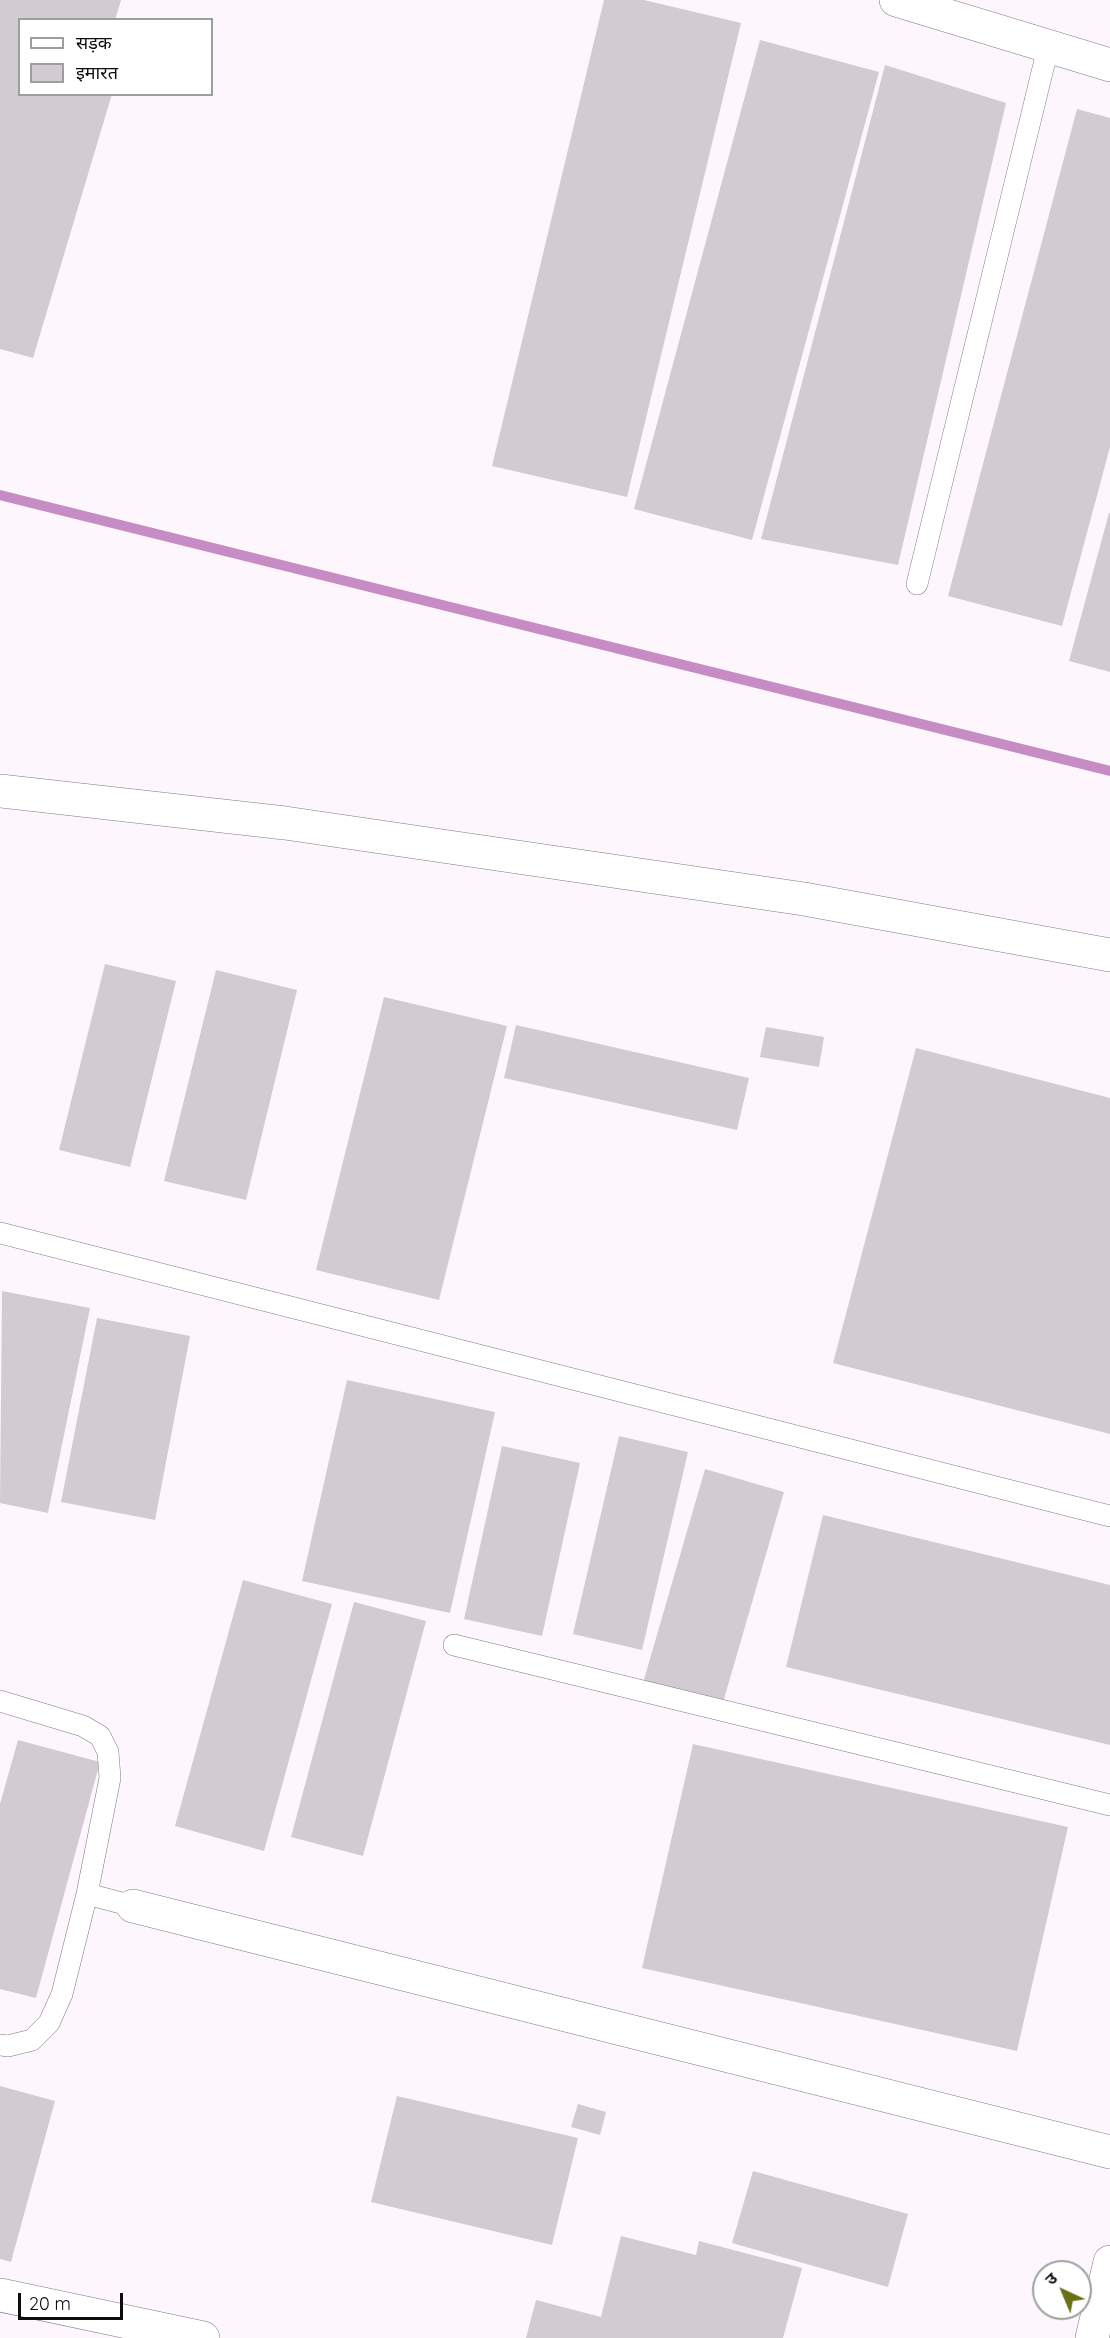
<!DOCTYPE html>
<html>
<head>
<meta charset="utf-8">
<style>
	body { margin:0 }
	#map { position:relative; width:1110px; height:2338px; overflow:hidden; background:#fef6fd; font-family:Quicksand,"Noto Sans Devanagari",sans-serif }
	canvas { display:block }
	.legend { position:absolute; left:18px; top:18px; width:195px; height:78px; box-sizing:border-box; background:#fff; border:2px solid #9f9e9f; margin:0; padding:8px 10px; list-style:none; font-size:18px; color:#0f0c0f }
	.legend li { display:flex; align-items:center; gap:12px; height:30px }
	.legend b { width:30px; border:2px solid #9f9e9f }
	.north { position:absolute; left:1032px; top:2260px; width:60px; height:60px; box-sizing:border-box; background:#fff; border:2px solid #9f9e9f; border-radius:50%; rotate:316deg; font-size:16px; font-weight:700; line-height:24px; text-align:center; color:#0f0c0f }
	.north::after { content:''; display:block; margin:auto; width:21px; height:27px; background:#6b7016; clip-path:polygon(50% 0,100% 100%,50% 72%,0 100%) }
	.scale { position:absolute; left:18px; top:2293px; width:105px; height:27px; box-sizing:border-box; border:3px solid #0f0c0f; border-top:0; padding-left:8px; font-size:18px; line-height:21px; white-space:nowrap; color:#0f0c0f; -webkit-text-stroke:4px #fff; paint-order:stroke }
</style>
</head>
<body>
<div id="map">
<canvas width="1110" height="2338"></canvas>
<ul class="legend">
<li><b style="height:8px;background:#fff"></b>सड़क</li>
<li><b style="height:16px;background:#d3cbd2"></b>इमारत</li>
</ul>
<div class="north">उ</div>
<div class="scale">20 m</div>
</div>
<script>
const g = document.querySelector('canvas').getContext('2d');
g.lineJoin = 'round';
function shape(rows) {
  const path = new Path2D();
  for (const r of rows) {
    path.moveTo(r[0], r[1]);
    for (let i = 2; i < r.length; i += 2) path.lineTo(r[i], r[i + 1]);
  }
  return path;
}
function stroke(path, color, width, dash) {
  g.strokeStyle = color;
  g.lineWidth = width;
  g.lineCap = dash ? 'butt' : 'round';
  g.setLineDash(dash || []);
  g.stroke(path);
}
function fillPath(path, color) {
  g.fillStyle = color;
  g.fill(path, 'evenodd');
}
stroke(shape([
	[0,495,1110,771]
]), '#c68cc3', 10);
fillPath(shape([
	[0,0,121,0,115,20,20,20,20,94,112,94,33,358,0,349],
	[604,0,644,0,741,23,627,497,492,466],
	[760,40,879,72,752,540,634,509],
	[885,65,1006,103,898,565,761,539],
	[1077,109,1110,118,1110,447,1062,626,948,596],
	[1109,513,1110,513,1110,672,1069,661],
	[105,964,176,981,130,1167,59,1150],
	[216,970,297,990,246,1200,164,1181],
	[384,997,507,1026,439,1300,316,1270],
	[516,1025,749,1078,737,1130,504,1078],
	[766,1027,824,1037,819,1067,760,1057],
	[916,1048,1110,1098,1110,1434,833,1363],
	[2,1291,90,1308,48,1513,0,1503],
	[97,1318,190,1336,155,1520,61,1502],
	[347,1380,495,1412,450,1613,302,1581],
	[619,1436,688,1452,642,1650,573,1634],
	[502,1446,580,1463,542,1636,464,1619],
	[705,1469,784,1492,722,1706,643,1683],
	[823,1515,1110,1585,1110,1745,786,1667],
	[243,1580,332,1604,264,1851,175,1826],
	[354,1602,426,1621,363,1856,291,1837],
	[18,1740,100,1762,36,1998,0,1989,0,1804],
	[693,1744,1068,1827,1017,2051,642,1968],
	[0,2086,55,2101,11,2262,0,2259],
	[397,2096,578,2138,552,2245,371,2202],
	[578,2104,606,2112,600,2135,571,2127],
	[753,2171,908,2214,888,2287,732,2243],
	[621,2236,696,2255,699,2241,802,2268,783,2338,526,2338,536,2300,601,2317]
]), '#d3cbd2');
const lane = shape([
	[917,584,1048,48],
	[0,1233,1110,1516],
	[454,1645,1110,1805],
	[0,1701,83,1726,100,1736,108,1752,110,1778,87,1894,62,1994,49,2023,32,2040,8,2046,0,2045],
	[87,1894,133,1906]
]);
const street = shape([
	[896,0,1110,65],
	[0,791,285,823,804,899,1110,955],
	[133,1906,1110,2152],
	[0,2295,203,2338]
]);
const secondary = shape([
	[1092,2338,1110,2262]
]);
stroke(lane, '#807980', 22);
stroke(street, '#807980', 34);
stroke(secondary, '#807980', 34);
stroke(lane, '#fff', 21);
stroke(street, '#fff', 33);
stroke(secondary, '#fff', 33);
</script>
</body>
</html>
